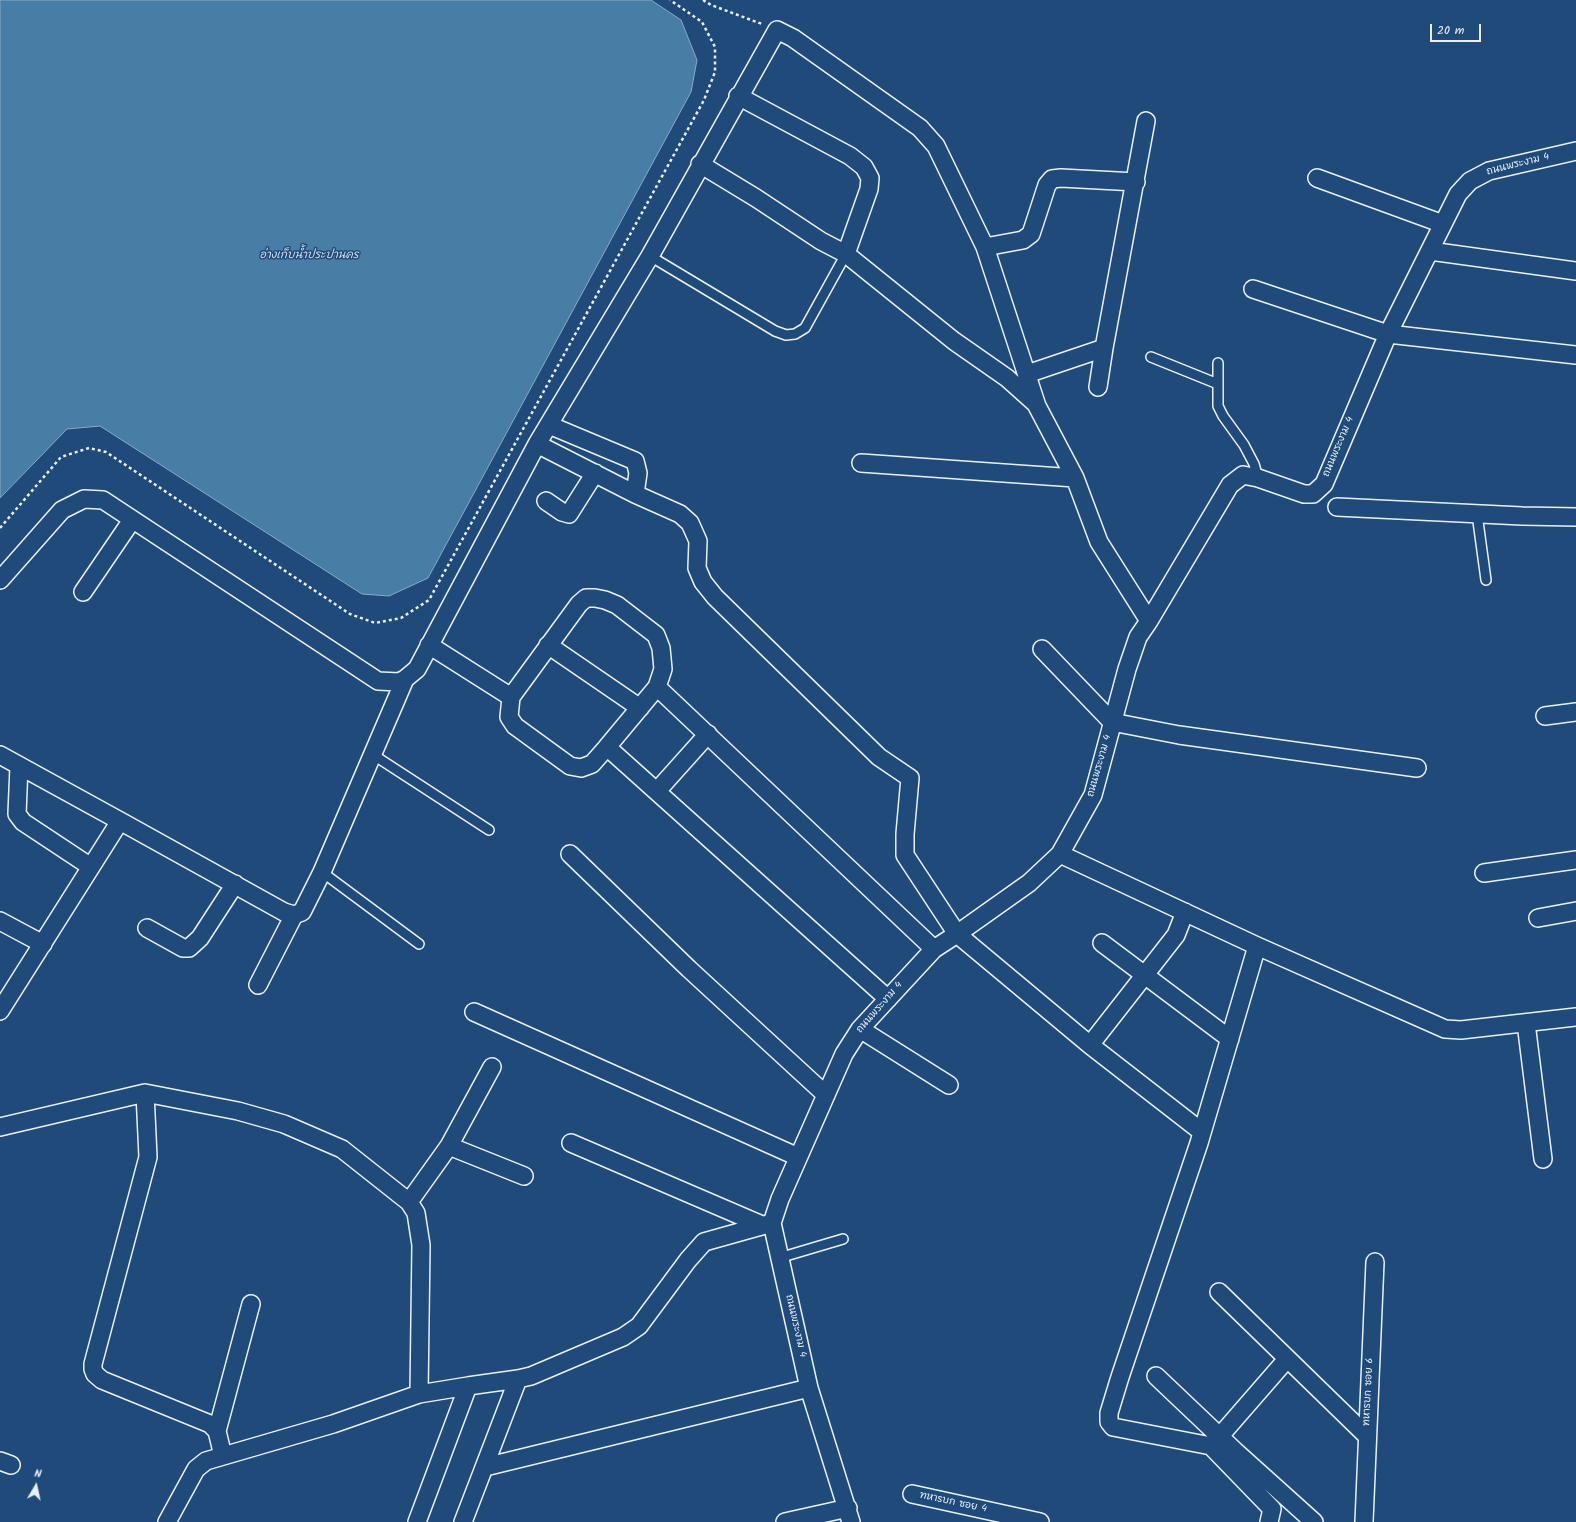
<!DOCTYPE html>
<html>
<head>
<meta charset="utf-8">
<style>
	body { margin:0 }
	#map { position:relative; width:1576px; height:1522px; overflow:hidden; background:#1f4a7a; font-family:Kalam,sans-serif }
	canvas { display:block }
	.north { position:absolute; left:16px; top:1466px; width:40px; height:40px; -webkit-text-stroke:3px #1f4a7a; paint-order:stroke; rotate:9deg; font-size:11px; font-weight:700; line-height:16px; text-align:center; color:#e8f1f8 }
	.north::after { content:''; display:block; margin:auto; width:14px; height:18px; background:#e8f1f8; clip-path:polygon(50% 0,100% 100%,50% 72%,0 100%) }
	.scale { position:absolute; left:1430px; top:24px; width:51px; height:18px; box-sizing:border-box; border:2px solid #e8f1f8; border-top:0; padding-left:5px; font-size:12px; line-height:14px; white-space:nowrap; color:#e8f1f8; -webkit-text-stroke:3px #1f4a7a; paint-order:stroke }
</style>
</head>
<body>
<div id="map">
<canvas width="1576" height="1522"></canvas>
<div class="north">N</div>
<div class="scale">20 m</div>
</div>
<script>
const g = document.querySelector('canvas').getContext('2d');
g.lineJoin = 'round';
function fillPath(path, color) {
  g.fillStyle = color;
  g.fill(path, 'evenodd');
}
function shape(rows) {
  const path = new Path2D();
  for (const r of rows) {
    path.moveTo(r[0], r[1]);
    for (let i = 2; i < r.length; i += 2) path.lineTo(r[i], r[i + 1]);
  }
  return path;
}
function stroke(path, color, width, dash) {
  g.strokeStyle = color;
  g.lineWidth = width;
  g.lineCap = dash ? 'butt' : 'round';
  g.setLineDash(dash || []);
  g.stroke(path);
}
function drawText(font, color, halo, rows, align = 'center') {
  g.font = font + ' Kalam,"Playpen Sans Thai",sans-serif';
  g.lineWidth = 3;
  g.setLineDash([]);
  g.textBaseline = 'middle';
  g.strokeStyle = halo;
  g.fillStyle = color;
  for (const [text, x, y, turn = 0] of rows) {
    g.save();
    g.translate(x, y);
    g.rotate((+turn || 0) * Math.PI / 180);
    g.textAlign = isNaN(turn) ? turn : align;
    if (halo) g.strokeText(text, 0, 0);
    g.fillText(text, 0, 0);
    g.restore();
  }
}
const water = shape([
	[0,0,651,0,681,20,697,60,691,92,428,578,389,596,362,594,100,426,67,429,0,498,0,0]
]);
fillPath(water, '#487da5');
stroke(water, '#88abc6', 1);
const lane = shape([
	[650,256,775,331,786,335,795,334,805,328,846,254],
	[1151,357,1218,384],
	[1218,363,1218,406,1223,416,1244,445,1254,464,1258,478],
	[1477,514,1486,580],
	[372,754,489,830],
	[322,872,419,944],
	[779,1258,843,1239]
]);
const street = shape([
	[738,96,850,156,864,167,870,178,869,189,846,254,954,341,1007,378,1036,404],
	[700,164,756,198,821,241,846,254],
	[1317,178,1443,224],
	[985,247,1023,240,1031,234,1047,185,1052,179,1061,178,1136,182],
	[1430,251,1576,271],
	[1253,289,1388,334,1576,355],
	[1027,374,1104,348],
	[1098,387,1104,348,1146,121],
	[549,425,635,461,638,473,635,494],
	[537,444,635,494,680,514,690,523,698,541,697,568,703,582,715,597,879,757,910,778,905,834,905,855,957,934,1090,1045,1202,1132],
	[861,463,1075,478],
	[546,501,562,512,569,514,595,473],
	[1337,507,1522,516,1576,517],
	[0,580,62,510,84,499,103,500,378,681,399,682,405,679,417,669,537,444,650,256,777,30,793,38,920,128,936,146,985,247,1037,406,1075,478,1099,542,1149,621],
	[83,592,132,520],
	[429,645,511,697],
	[548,645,640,708],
	[1042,649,1112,722,1179,735,1417,768],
	[1545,716,1576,712],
	[607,747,592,764,581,768,570,766,515,726,509,717,511,697,579,604,586,598,595,598,605,600,617,605,656,635,661,648,663,669,657,687],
	[0,755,120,821,0,1011],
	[19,766,17,814,23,822,91,867],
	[657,791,708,734],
	[120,821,284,912,294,915,302,912,322,872,405,679],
	[570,854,689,969,826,1095],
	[1060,854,1257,946,1445,1029,1461,1030,1576,1017],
	[1484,873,1576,860],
	[1538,918,1576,911],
	[0,921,43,944],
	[147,928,183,948,189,948,200,938,235,884],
	[1102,943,1230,1039],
	[1257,946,1199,1143,1120,1377,1109,1413,1109,1422,1113,1427,1211,1446,1272,1509,1269,1522],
	[258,985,294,915],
	[888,999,607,747,657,687,934,949],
	[474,1012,798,1157],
	[1526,1023,1543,1159],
	[860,1029,949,1085],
	[1090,1045,1176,935,1185,912],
	[145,1093,148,1157,93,1364,93,1369,95,1374,102,1380,210,1424,217,1431,223,1456],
	[0,1127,145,1093,238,1111,284,1124,342,1149,409,1202,416,1213,421,1245,419,1394],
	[571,1143,762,1225],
	[449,1146,524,1176],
	[409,1202,449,1146,492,1067],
	[1219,1292,1367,1436],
	[1156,1376,1235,1451,1314,1522],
	[217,1431,251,1304],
	[1220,1436,1287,1359],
	[0,1461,11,1465],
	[485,1467,809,1388],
	[912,1494,1040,1522],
	[167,1522,196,1469,206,1461,333,1424,419,1394,468,1386,518,1379,531,1376,623,1337,639,1326,688,1260,704,1242,772,1223],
	[417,1522,468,1386],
	[463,1522,518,1379],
	[785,1522,848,1508],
	[851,1522,809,1388,772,1223,780,1199,844,1054,860,1029,934,949,957,934,1029,883,1060,854,1093,795,1127,669,1138,637,1149,621,1230,485,1243,475,1258,478,1304,494,1313,494,1324,484,1388,334,1458,194,1470,181,1489,171,1576,151],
	[1364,1522,1375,1262]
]);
stroke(lane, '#e8f1f8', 12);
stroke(street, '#e8f1f8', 20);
stroke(shape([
	[703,0,711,5,762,24],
	[0,528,61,457,89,448,106,452,350,614,375,623,401,618,429,600,704,100,715,72,715,47,702,22,670,0]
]), '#e8f1f8', 2.5, [3, 3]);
stroke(lane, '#1f4a7a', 9);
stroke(street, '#1f4a7a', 17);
drawText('10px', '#e8f1f8', '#1f4a7a', [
	["ถนนพระงาม 4",1518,165,-14],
	["ถนนพระงาม 4",1339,447,-67],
	["ถนนพระงาม 4",1100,766,-74],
	["ถนนพระงาม 4",880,1008,-49],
	["ถนนพระงาม 4",795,1326,77],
	["ทหารบก ซอย 6",1369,1392,-87],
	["ทหารบก ซอย 4",953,1503,12]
]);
drawText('italic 11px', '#d0e0ec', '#1f4a7a', [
	["อ่างเก็บน้ำประปานคร",309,256]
]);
</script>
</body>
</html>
